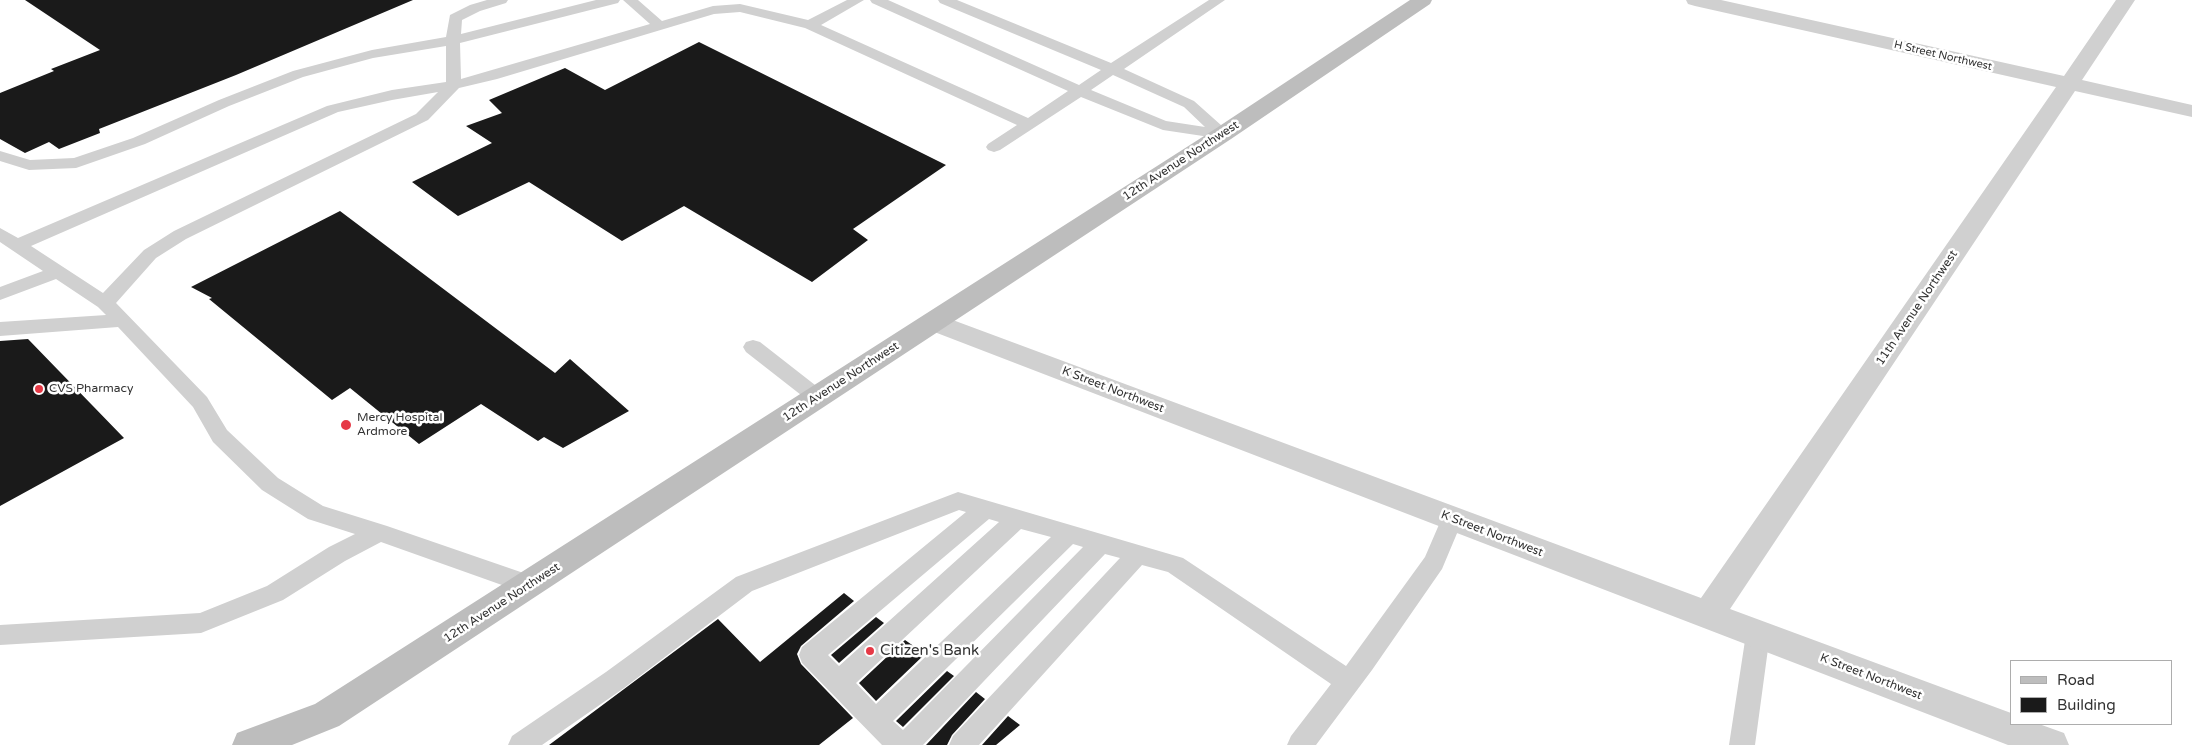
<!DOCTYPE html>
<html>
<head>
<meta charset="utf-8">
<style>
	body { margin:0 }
	#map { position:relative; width:2192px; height:745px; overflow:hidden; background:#fff; font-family:"Varela Round",sans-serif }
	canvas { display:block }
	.legend { position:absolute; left:2010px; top:660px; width:162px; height:65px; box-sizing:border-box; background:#fff; border:1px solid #adadad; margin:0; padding:6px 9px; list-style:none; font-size:15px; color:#333 }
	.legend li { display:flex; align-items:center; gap:10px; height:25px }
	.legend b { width:25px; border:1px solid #adadad }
</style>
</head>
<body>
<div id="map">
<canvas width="2192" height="745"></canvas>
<ul class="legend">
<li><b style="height:6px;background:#bdbdbd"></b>Road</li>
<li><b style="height:14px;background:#1a1a1a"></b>Building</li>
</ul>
</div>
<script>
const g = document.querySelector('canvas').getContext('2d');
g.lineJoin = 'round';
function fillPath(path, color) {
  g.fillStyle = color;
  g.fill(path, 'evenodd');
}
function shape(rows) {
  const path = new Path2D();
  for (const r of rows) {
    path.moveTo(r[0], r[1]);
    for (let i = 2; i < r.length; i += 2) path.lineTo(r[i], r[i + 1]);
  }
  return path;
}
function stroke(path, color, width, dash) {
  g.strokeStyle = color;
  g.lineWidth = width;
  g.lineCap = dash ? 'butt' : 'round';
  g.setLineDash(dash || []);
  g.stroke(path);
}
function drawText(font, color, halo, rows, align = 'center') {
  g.font = font + ' "Varela Round",sans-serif';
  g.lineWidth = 5;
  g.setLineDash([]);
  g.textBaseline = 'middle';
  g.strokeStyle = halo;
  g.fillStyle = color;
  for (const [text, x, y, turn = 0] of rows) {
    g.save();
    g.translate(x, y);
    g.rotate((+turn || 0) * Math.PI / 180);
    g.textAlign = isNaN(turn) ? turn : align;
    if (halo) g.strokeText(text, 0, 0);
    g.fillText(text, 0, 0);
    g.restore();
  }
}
fillPath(shape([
	[25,0,413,0,236,75,99,129,100,133,59,149,49,142,25,153,0,139,0,93,54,71,51,69,100,50],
	[699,42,946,165,853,229,868,240,812,282,684,206,622,241,529,182,458,216,412,182,492,143,466,126,502,113,489,100,565,68,605,90],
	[340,211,555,373,570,359,629,411,563,448,544,437,538,441,481,404,419,444,350,388,332,400,209,299,212,298,191,287],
	[28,339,124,438,0,506,0,341],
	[844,593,854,601,801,646,797,654,801,664,853,718,819,745,549,745,718,619,760,662],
	[876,617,884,623,839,663,831,655],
	[905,640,925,654,876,701,859,683],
	[947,671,954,676,903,727,896,721],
	[976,692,985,699,952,735,947,745,926,745],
	[1008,716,1020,725,996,745,982,745]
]), '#1a1a1a');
fillPath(shape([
	[487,0,508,0,506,3,480,11,462,20,461,34,596,0,620,0,618,3,460,43,461,79,650,24,623,0,638,0,662,21,713,6,740,4,808,20,847,0,864,0,821,25,1028,118,1068,91,872,3,870,0,888,0,1079,85,1101,70,940,3,938,0,957,0,1111,63,1209,0,1225,0,1124,69,1194,101,1231,134,1229,137,1223,139,1163,130,1081,97,1000,150,994,152,988,150,986,147,988,144,1017,125,805,28,740,12,714,14,497,79,459,88,428,120,186,239,156,258,116,303,207,397,227,430,278,478,323,506,387,526,538,578,542,585,538,592,530,595,381,542,345,561,283,600,201,633,0,645,0,625,200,613,267,586,329,547,355,534,308,519,262,490,213,442,193,407,118,327,0,336,0,322,106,315,98,307,56,279,0,300,0,287,43,271,0,242,0,228,18,238,327,106,392,90,446,82,446,46,373,58,303,77,229,106,145,144,76,168,29,170,0,161,0,151,30,160,74,158,133,138,219,100,293,71,372,50,446,37,450,15,470,5,487,0],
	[1113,75,1184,107,1205,127,1166,121,1091,90,1113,75],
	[438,92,416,114,174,231,144,250,103,293,31,246,338,112,392,100,438,92],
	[753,340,760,342,824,392,827,397,824,402,817,404,810,402,746,352,743,347,746,342,753,340],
	[958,492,1183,558,1346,666,1425,557,1444,513,1452,510,1460,513,1463,519,1442,569,1372,670,1316,745,1287,745,1291,736,1331,684,1168,572,1142,565,979,745,949,745,953,736,1120,558,1105,554,923,745,882,745,802,663,799,655,802,647,966,512,959,510,752,591,624,688,542,745,508,745,512,736,606,672,736,577,958,492],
	[989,519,999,522,839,666,828,655,989,519],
	[1021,529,1051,537,876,704,856,683,1021,529],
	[1073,544,1083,547,903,730,893,721,1073,544],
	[1758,624,1767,627,1770,634,1755,745,1729,745,1746,634,1749,627,1758,624]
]), '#d0d0d0');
fillPath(shape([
	[1686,0,1721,0,2064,76,2116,0,2135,0,2082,80,2192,105,2192,117,2075,91,1730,609,2011,713,2011,724,2039,724,2064,733,2069,745,2008,745,924,328,920,322,924,316,933,313,942,316,1701,598,2056,87,1695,6,1688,4,1686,0]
]), '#d0d0d0');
fillPath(shape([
	[1410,0,1432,0,1430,4,1231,139,339,726,292,745,232,745,237,733,315,704,1215,129,1410,0]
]), '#bdbdbd');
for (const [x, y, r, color] of [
	[39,389,5,"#e63946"],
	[346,425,6,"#e63946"],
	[870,651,5,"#e63946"]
]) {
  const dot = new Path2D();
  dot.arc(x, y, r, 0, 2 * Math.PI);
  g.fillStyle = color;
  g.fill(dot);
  stroke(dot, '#fff', 2);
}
drawText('11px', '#333', '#fff', [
	["H Street Northwest",1943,56,13]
]);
drawText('12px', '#333', '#fff', [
	["12th Avenue Northwest",1181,161,-33],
	["11th Avenue Northwest",1917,308,-56],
	["12th Avenue Northwest",841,382,-33],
	["K Street Northwest",1113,390,21],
	["K Street Northwest",1492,534,21],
	["12th Avenue Northwest",502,603,-33],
	["K Street Northwest",1871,677,21]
]);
drawText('12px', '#333', '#fff', [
	["CVS Pharmacy",49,389],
	["Mercy Hospital",357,418],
	["Ardmore",357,432]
], 'left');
drawText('15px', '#333', '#fff', [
	["Citizen's Bank",880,651]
], 'left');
</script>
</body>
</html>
